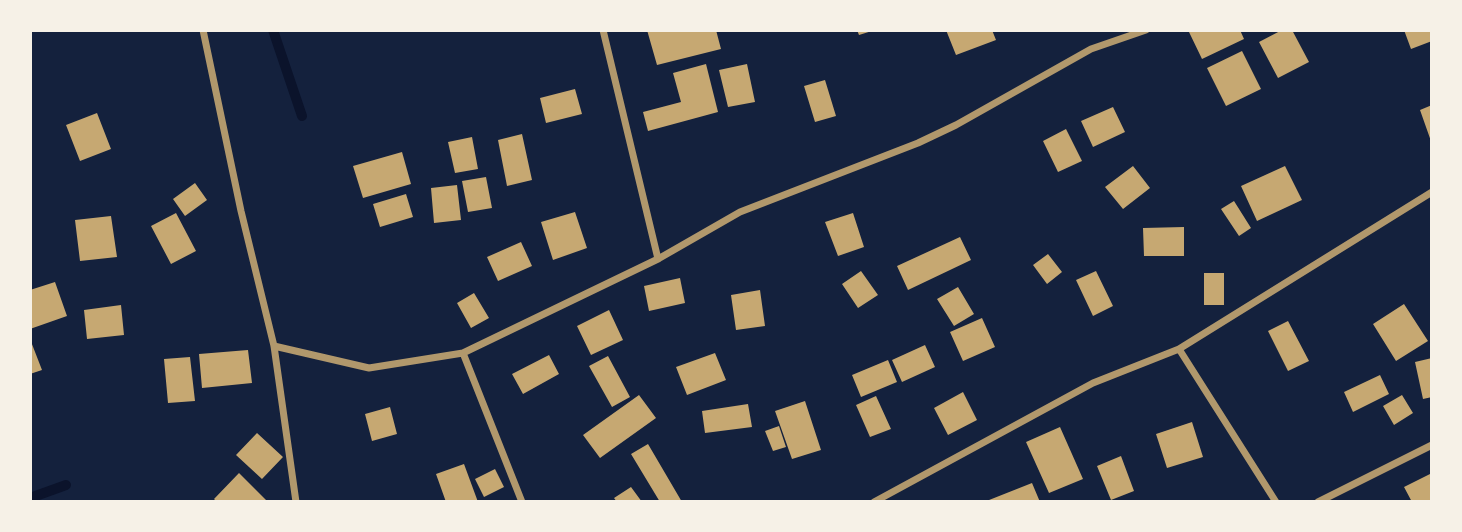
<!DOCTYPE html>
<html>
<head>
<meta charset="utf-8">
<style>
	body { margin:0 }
	#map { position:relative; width:1462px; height:532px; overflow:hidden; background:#14213d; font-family:Lato,sans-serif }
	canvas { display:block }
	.frame { position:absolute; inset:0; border:32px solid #f6f1e7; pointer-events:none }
</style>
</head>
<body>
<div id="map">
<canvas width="1462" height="532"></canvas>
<div class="frame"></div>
</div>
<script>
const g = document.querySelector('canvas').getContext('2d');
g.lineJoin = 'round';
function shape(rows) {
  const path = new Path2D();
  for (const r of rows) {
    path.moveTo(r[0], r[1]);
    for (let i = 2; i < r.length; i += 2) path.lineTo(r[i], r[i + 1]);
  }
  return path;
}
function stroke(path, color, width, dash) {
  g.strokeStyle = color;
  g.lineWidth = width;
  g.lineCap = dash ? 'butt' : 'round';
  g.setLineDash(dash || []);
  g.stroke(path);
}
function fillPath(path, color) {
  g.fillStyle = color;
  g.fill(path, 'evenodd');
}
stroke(shape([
	[273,30,302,116],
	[30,498,66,485]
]), '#0b132b', 10);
fillPath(shape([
	[647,30,716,30,721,49,657,65],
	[857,30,875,30,859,35],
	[946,30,992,30,996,40,956,55],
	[1193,30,1240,30,1244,39,1202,59,1189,32],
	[1282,30,1292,30,1309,62,1278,78,1259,42],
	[1404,30,1432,30,1432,41,1411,49],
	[1242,51,1261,89,1226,106,1207,68],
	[706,64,718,112,648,131,643,112,681,102,673,73],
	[747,64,755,102,728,107,719,70],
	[825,80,836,116,815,122,804,86],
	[575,89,582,114,546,123,540,98],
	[1432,105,1432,144,1420,110],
	[1113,107,1125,132,1093,147,1081,121],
	[97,113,111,149,80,161,66,125],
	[1066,129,1082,161,1058,172,1043,141],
	[522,134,532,180,507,186,498,140],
	[472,137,478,169,455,173,448,142],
	[402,152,411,184,363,198,353,166],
	[1133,166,1150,188,1123,209,1105,187],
	[1285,166,1302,200,1257,221,1241,186],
	[486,177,492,208,468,212,462,181],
	[195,183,207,200,185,216,173,199],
	[457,185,461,220,434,223,431,188],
	[406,194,413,217,380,227,373,204],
	[1234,201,1251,228,1239,236,1221,209],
	[575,212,587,248,553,260,541,222],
	[176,213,196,251,171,264,151,226],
	[853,213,864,247,838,256,825,222],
	[111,216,117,257,80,261,75,220],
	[1184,227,1184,256,1144,256,1143,228],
	[960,237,971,260,908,290,897,266],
	[521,242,532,266,498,281,487,257],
	[1048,254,1062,272,1047,284,1033,265],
	[861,271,878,295,858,308,842,284],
	[1096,271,1113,306,1093,316,1076,280],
	[1204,273,1224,273,1224,305,1204,305],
	[680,278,685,303,649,311,644,286],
	[55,282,67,316,30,329,30,290],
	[958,287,974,314,954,326,937,299],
	[760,290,765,326,736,330,731,295],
	[474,293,489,318,471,328,457,303],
	[1404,304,1428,341,1396,361,1373,324],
	[121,305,124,335,87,339,84,310],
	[609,310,623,340,591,355,577,326],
	[982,318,995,347,963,361,950,332],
	[1288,321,1309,361,1288,371,1268,331],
	[30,339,42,370,30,374],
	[925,345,935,367,902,382,892,360],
	[248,350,252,383,202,388,199,354],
	[715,353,726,380,687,395,676,367],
	[549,355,559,374,523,394,512,374],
	[608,356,630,397,612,407,589,366],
	[190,357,195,401,168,403,164,359],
	[1432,358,1432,397,1423,399,1415,362],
	[888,360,897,382,861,397,852,375],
	[1380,375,1389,394,1353,412,1344,392],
	[963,392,977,420,948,435,934,408],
	[639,395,656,418,600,458,583,435],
	[1402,395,1413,413,1394,425,1383,406],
	[876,396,891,429,870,437,856,405],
	[805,401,821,450,792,459,775,411],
	[748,404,752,427,705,433,702,411],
	[390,407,397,434,372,441,365,414],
	[1192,422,1203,457,1167,468,1156,434],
	[779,426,786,447,773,451,765,431],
	[1060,427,1083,479,1049,493,1026,442],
	[257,433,283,457,262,479,236,455],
	[648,444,682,502,660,502,631,454],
	[1121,456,1134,491,1111,500,1097,466],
	[464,464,478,502,446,502,436,474],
	[495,469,504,487,484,497,475,479],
	[239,473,268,502,217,502,214,499],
	[1432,473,1432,502,1412,502,1404,487],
	[1032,483,1040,502,984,502],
	[631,487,642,502,617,502,614,498]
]), '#c6a872');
stroke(shape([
	[203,30,241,211,274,346,296,502],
	[603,30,658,259],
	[274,346,369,368,463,353,522,502],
	[1179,349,1276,502],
	[463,353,658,259,740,212,918,143,956,125,1091,49,1146,30],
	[874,502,1093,383,1179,349,1432,192],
	[1318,502,1432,445]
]), '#b1986c', 7);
</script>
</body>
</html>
